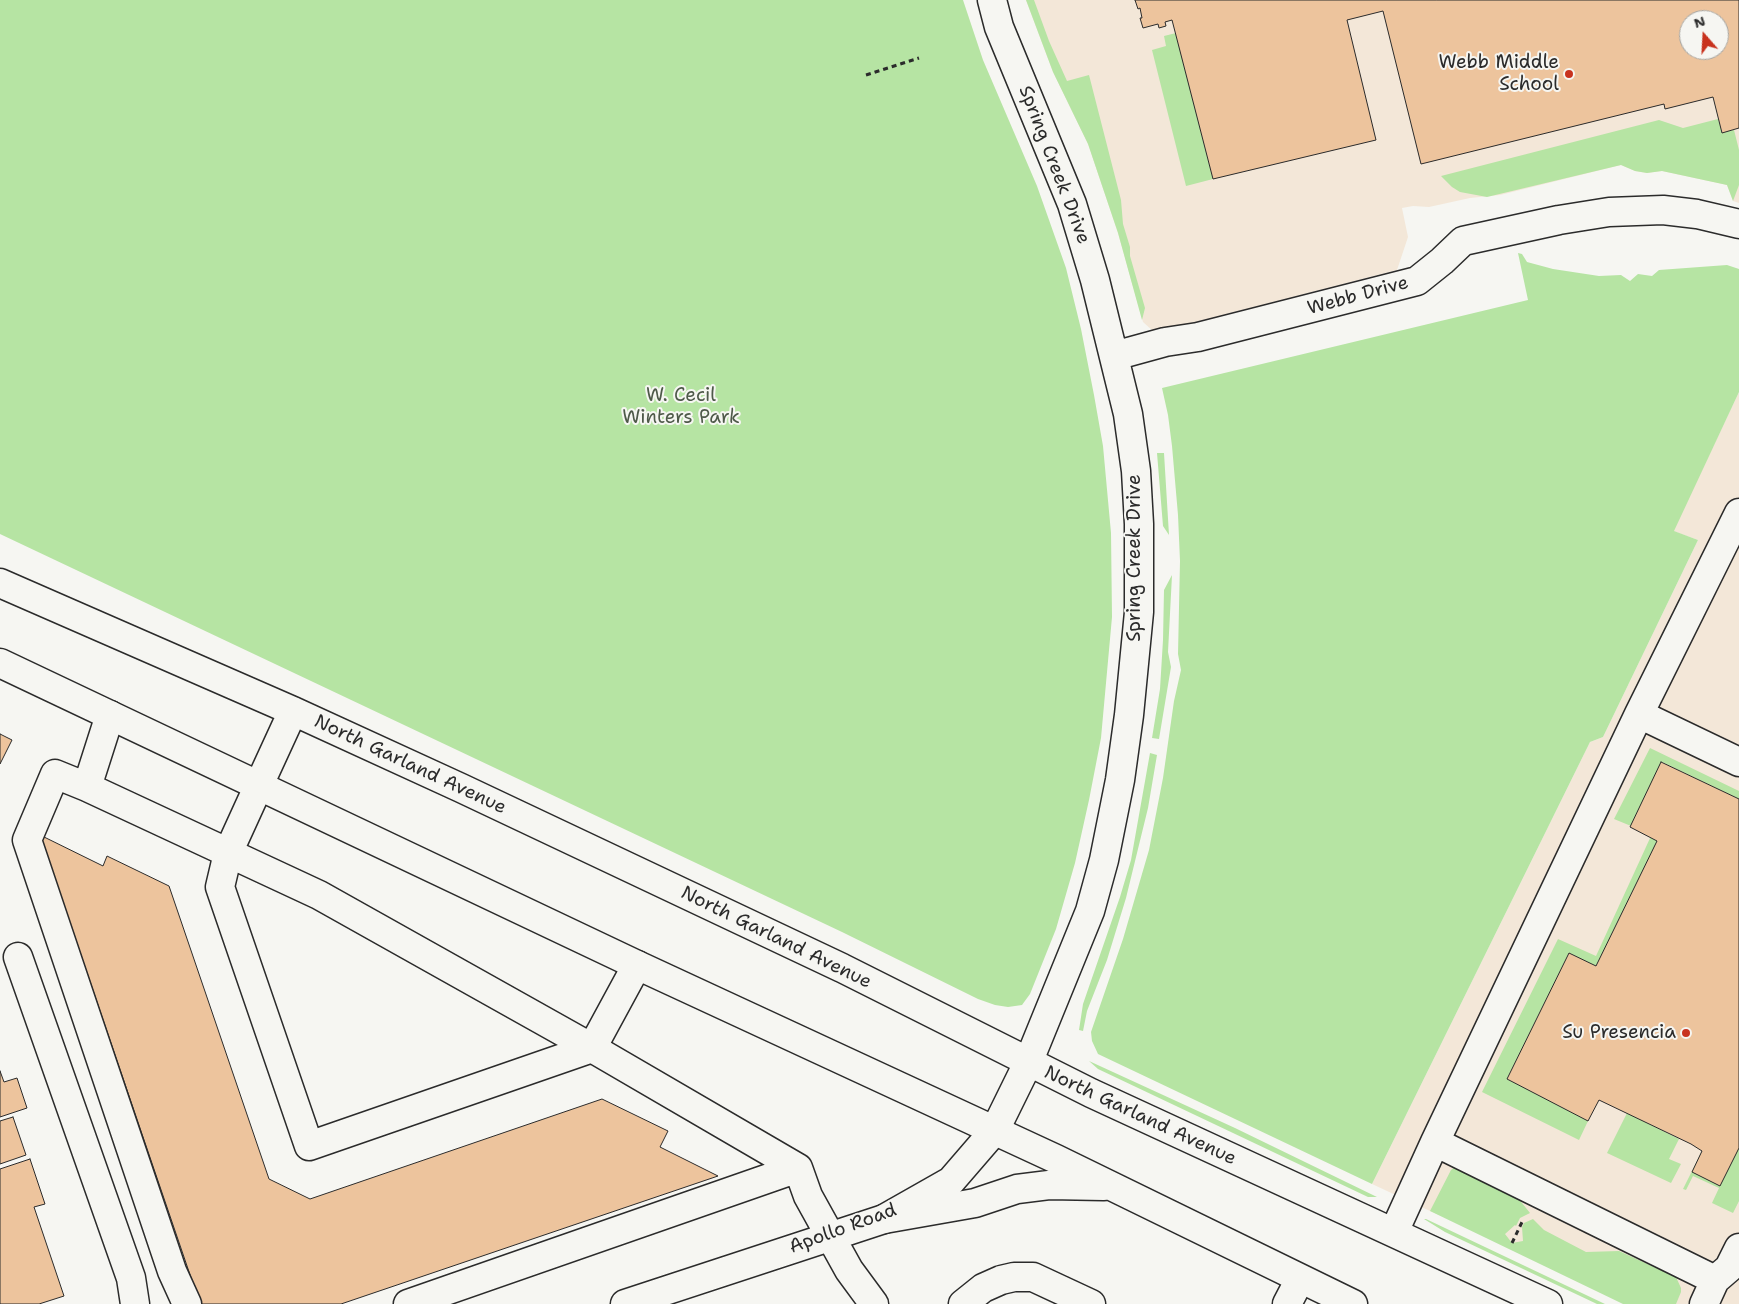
<!DOCTYPE html>
<html>
<head>
<meta charset="utf-8">
<style>
	body { margin:0 }
	#map { position:relative; width:1739px; height:1304px; overflow:hidden; background:#f6f6f2; font-family:"Shantell Sans",sans-serif }
	canvas { display:block }
	.north { position:absolute; left:1679px; top:10px; width:50px; height:50px; box-sizing:border-box; background:#f6f6f2; border:1px solid #a5a5a2; border-radius:50%; rotate:341deg; font-size:14px; font-weight:700; line-height:20px; text-align:center; color:#2b2b2b }
	.north::after { content:''; display:block; margin:auto; width:18px; height:22px; background:#c8321e; clip-path:polygon(50% 0,100% 100%,50% 72%,0 100%) }
</style>
</head>
<body>
<div id="map">
<canvas width="1739" height="1304"></canvas>
<div class="north">N</div>
</div>
<script>
const g = document.querySelector('canvas').getContext('2d');
g.lineJoin = 'round';
function fillPath(path, color) {
  g.fillStyle = color;
  g.fill(path, 'evenodd');
}
function shape(rows) {
  const path = new Path2D();
  for (const r of rows) {
    path.moveTo(r[0], r[1]);
    for (let i = 2; i < r.length; i += 2) path.lineTo(r[i], r[i + 1]);
  }
  return path;
}
function stroke(path, color, width, dash) {
  g.strokeStyle = color;
  g.lineWidth = width;
  g.lineCap = dash ? 'butt' : 'round';
  g.setLineDash(dash || []);
  g.stroke(path);
}
function drawText(font, color, halo, rows, align = 'center') {
  g.font = font + ' "Shantell Sans",sans-serif';
  g.lineWidth = 4;
  g.setLineDash([]);
  g.textBaseline = 'middle';
  g.strokeStyle = halo;
  g.fillStyle = color;
  for (const [text, x, y, turn = 0] of rows) {
    g.save();
    g.translate(x, y);
    g.rotate((+turn || 0) * Math.PI / 180);
    g.textAlign = isNaN(turn) ? turn : align;
    if (halo) g.strokeText(text, 0, 0);
    g.fillText(text, 0, 0);
    g.restore();
  }
}
fillPath(shape([
	[1026,0,1739,0,1739,203,1733,201,1727,185,1662,171,1647,173,1635,171,1621,165,1500,195,1470,198,1429,207,1413,206,1402,208,1408,237,1397,270,1184,325,1153,331,1143,322,1118,233,1088,144,1053,72],
	[1689,20,1719,20,1719,50,1689,50],
	[1739,392,1739,1304,1650,1304,1430,1211,1372,1184,1590,742,1603,737,1698,540,1673,531]
]), '#f3e7d8');
fillPath(shape([
	[0,0,963,0,983,60,1037,186,1066,268,1081,329,1094,395,1103,446,1111,533,1112,617,1101,738,1089,800,1075,863,1056,929,1030,994,1022,1005,1008,1007,995,1005,978,999,842,932,0,534],
	[1026,0,1034,0,1049,41,1067,81,1089,75,1121,200,1123,224,1130,247,1130,256,1145,308,1142,320,1118,233,1088,144,1053,72],
	[1176,33,1213,179,1186,186,1152,50,1166,46,1164,36],
	[1718,119,1722,132,1734,130,1739,150,1739,185,1733,201,1727,185,1662,171,1647,173,1635,171,1621,165,1487,197,1460,192,1452,187,1441,176,1659,120,1683,128],
	[1518,253,1522,254,1527,262,1553,269,1599,276,1621,275,1630,281,1638,274,1652,276,1659,270,1727,265,1739,269,1739,392,1674,531,1698,540,1603,737,1590,742,1372,1184,1098,1054,1092,1041,1091,1032,1123,939,1149,850,1163,778,1174,701,1181,670,1178,654,1180,561,1178,515,1172,446,1168,415,1162,388,1528,300],
	[1157,453,1164,453,1169,535,1163,526],
	[1172,575,1168,652,1171,667,1159,739,1152,738,1160,689,1163,640,1164,590],
	[1650,748,1739,791,1739,799,1662,762,1631,826,1614,819],
	[1150,753,1157,755,1148,808,1126,898,1107,960,1087,1011,1083,1031,1079,1030,1083,1004,1120,897,1131,860],
	[1651,836,1658,839,1596,966,1569,953,1507,1079,1588,1121,1579,1140,1482,1092,1558,939,1596,956],
	[1089,1061,1235,1128,1377,1197,1368,1197,1098,1069],
	[1627,1113,1679,1139,1669,1159,1681,1164,1671,1183,1607,1153],
	[1739,1148,1739,1201,1733,1213,1712,1203,1719,1188,1693,1176,1686,1190,1683,1189,1702,1151],
	[1455,1167,1518,1198,1530,1213,1520,1218,1516,1226,1515,1225,1505,1234,1512,1243,1523,1241,1522,1227,1524,1223,1533,1219,1544,1230,1586,1252,1619,1251,1676,1277,1681,1288,1681,1292,1676,1304,1623,1304,1430,1211,1451,1170],
	[1424,1219,1426,1219,1605,1304,1597,1304,1445,1232]
]), '#b6e4a3');
const building = shape([
	[1135,0,1739,0,1739,128,1722,133,1713,97,1665,109,1664,104,1421,164,1383,11,1347,20,1376,140,1213,179,1172,20,1165,22,1166,26,1159,28,1158,24,1143,28,1140,18,1142,18,1140,8,1138,9,1135,0],
	[1689,20,1719,20,1719,50,1689,50,1689,20],
	[0,734,12,740,0,764,0,734],
	[1661,762,1739,799,1739,1148,1720,1186,1692,1172,1702,1151,1691,1144,1599,1100,1588,1121,1507,1079,1569,953,1596,966,1657,841,1630,827,1661,762],
	[40,835,103,866,107,856,169,886,269,1179,310,1199,602,1099,668,1131,660,1147,718,1176,341,1304,200,1304,40,835],
	[0,1071,4,1082,17,1078,27,1108,0,1117,0,1071],
	[13,1117,26,1155,0,1164,0,1121,13,1117],
	[30,1159,45,1204,34,1207,64,1296,39,1304,0,1304,0,1169,30,1159]
]);
fillPath(building, '#edc49d');
stroke(building, '#2b2b2b', 1);
const minor = shape([
	[1114,356,1165,342,1198,337,1417,281,1442,261,1463,241,1559,220,1609,212,1663,210,1697,214,1739,224],
	[1639,714,1739,762],
	[259,785,228,853,220,887,309,1146,592,1048,637,965],
	[87,787,110,715],
	[18,957,131,1278,135,1304],
	[1435,1142,1715,1280],
	[1394,1232,1435,1142,1639,714,1739,513],
	[187,1304,172,1271,27,840,55,774,87,787,319,895,592,1048,798,1168,808,1196,849,1270,874,1304],
	[408,1304,798,1168],
	[625,1304,884,1219,951,1181,995,1130,1028,1063,1090,911,1104,860,1120,780,1129,715,1139,612,1139,524,1136,471,1128,414,1095,280,1072,204,999,27,992,0],
	[963,1304,983,1288,1001,1280,1014,1277,1033,1277,1091,1304],
	[1287,1304,1300,1279],
	[1704,1304,1715,1280,1729,1268,1739,1248]
]);
const major = shape([
	[0,583,293,711,461,788,842,968,1091,1093,1548,1304],
	[0,663,637,965,1056,1159,1353,1304],
	[259,785,293,711],
	[884,1219,975,1203,1017,1189,1049,1185,1104,1186]
]);
stroke(minor, '#2b2b2b', 31);
stroke(major, '#2b2b2b', 31);
stroke(shape([
	[866,75,919,58],
	[1512,1243,1523,1220]
]), '#2b2b2b', 3, [5, 4]);
stroke(minor, '#f6f6f2', 28);
stroke(major, '#f6f6f2', 28);
for (const [x, y, r, color] of [
	[1569,74,5,"#c8321e"],
	[1686,1033,5,"#c8321e"]
]) {
  const dot = new Path2D();
  dot.arc(x, y, r, 0, 2 * Math.PI);
  g.fillStyle = color;
  g.fill(dot);
  stroke(dot, '#f6f6f2', 2);
}
drawText('19px', '#2b2b2b', '#f6f6f2', [
	["Webb Middle",1559,63],
	["School",1559,85],
	["Su Presencia",1676,1033]
], 'right');
drawText('19px', '#2b2b2b', '#f6f6f2', [
	["Spring Creek Drive",1054,165,69],
	["Webb Drive",1358,296,-15],
	["Spring Creek Drive",1135,558,-90],
	["North Garland Avenue",410,765,25],
	["North Garland Avenue",776,938,26],
	["North Garland Avenue",1140,1116,25],
	["Apollo Road",843,1229,-20]
]);
drawText('19px', '#4e5949', '#f6f6f2', [
	["W. Cecil",681,396],
	["Winters Park",681,418]
]);
</script>
</body>
</html>
